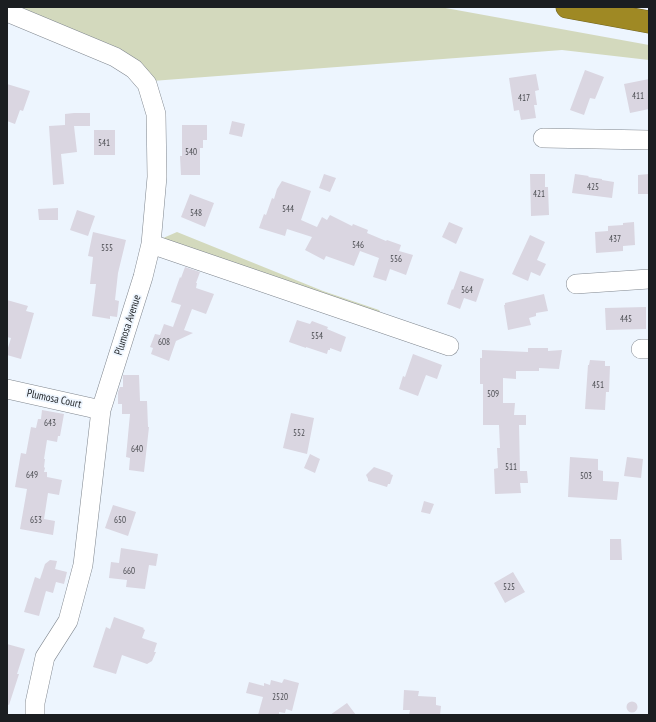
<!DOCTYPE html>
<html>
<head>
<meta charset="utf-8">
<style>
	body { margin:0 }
	#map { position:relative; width:656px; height:722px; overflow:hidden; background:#edf5fe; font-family:"PT Sans Narrow",sans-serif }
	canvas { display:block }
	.frame { position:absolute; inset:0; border:8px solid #1b1e21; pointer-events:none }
</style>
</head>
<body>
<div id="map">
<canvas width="656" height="722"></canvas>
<div class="frame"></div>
</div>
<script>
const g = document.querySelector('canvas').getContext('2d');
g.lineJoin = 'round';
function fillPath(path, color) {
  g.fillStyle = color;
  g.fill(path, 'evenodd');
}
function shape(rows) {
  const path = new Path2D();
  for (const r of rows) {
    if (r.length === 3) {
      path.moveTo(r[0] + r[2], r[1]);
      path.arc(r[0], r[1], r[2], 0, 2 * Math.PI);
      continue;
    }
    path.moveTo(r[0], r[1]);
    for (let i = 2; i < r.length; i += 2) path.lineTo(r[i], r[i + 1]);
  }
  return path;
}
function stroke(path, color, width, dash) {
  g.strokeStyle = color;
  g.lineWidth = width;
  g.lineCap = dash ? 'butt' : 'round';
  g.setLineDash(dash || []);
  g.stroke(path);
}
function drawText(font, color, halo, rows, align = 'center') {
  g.font = font + ' "PT Sans Narrow",sans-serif';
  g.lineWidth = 3.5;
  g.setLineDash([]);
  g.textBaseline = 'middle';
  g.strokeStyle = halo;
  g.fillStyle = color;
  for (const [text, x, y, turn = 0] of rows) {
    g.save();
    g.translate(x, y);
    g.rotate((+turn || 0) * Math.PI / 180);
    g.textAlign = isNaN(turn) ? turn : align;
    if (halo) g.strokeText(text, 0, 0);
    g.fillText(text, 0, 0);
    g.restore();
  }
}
fillPath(shape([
	[11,7,440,7,649,45,649,60,562,50,152,81],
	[177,232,323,291,379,310,385,321,154,242]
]), '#d3d9bd');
fillPath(shape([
	[585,70,604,77,595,99,590,98,584,115,570,110],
	[536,74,539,90,535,91,537,105,534,105,536,118,521,120,519,110,514,111,509,78],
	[649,79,649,109,630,113,624,84],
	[7,84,30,91,23,111,20,110,15,124,7,121],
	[74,113,90,113,90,126,74,126,77,152,61,154,64,184,53,185,49,126,65,125,65,114],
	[232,121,245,124,242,137,229,134],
	[182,125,207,125,207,140,203,140,203,148,200,148,200,175,181,175,180,156,182,156],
	[94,130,115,130,115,155,94,155],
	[324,174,336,178,330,192,319,188],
	[530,174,545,174,545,187,548,187,549,215,531,216],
	[575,174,589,176,588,177,602,179,602,180,614,182,612,198,572,193],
	[649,174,649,194,638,194,638,175],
	[282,181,311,191,301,220,317,227,322,217,327,220,330,215,352,226,353,224,368,230,367,233,386,241,387,240,401,245,399,251,413,255,406,275,390,269,386,281,373,277,379,258,360,251,354,266,326,256,324,260,305,250,312,237,287,229,285,236,259,228,264,214,266,215,272,198,274,199,277,189],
	[190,194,214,203,205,227,181,217],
	[58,208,58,220,39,220,38,209],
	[77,210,95,216,88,236,70,230],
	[449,222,463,228,456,244,442,237],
	[634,222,635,245,623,246,623,251,596,253,595,232,608,231,608,226,623,225,623,223],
	[93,232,126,240,118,273,115,300,119,301,117,317,110,316,110,319,92,316,96,284,90,284,93,257,88,256],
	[530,235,545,242,537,260,546,264,540,276,531,272,528,281,512,274],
	[185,267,200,272,196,283,197,283,196,288,214,294,206,314,192,309,184,330,193,333,176,341,169,361,151,354,153,348,150,347,155,334,160,335,164,324,173,327,181,305,171,302,180,277,181,278],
	[460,271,484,279,476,302,464,298,460,309,447,304,452,289,453,290],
	[544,294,548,311,536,313,536,316,529,318,531,325,508,330,504,305,505,305,505,303],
	[7,300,28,306,26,311,34,313,21,359,7,355,7,351,11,338,7,337],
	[646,307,646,329,606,330,605,308],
	[297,320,310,324,312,321,328,327,327,329,346,337,341,352,330,348,330,350,328,350,327,354,306,347,306,348,289,342],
	[528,348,548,348,548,351,562,350,559,369,539,368,539,371,516,371,516,379,503,378,503,403,515,403,514,415,526,415,526,425,519,425,520,471,527,471,528,483,520,483,521,493,495,494,494,469,498,468,497,448,500,448,499,425,483,425,483,384,480,384,480,358,482,358,482,350,528,352],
	[413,354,442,365,437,379,426,375,418,396,399,389,403,376,405,377],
	[590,360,605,361,605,366,610,366,609,392,606,392,605,410,585,409,588,365,589,365],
	[123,375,139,375,140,401,147,401,148,427,149,427,144,472,129,470,130,458,126,457,130,414,122,414,122,404,118,404,118,392,120,387,123,387],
	[42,410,64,414,60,436,58,436,57,442,47,440,44,459,45,459,44,467,45,468,44,472,47,472,47,477,62,480,59,495,48,493,44,519,55,521,53,535,20,529,27,489,15,487,21,453,26,454,31,427,36,428,38,419,41,419],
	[291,413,314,418,307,454,283,448],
	[310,454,320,459,315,473,304,468],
	[570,457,598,459,598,470,603,471,603,481,619,482,617,500,568,497],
	[627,457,643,459,641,478,624,476],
	[374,467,391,473,390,474,393,475,390,484,388,484,387,487,368,481,368,479,366,475],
	[424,501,434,504,430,514,421,512],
	[113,505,136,512,128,536,105,528],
	[610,539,621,539,622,560,610,560],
	[121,548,158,554,156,566,149,565,145,589,126,587,127,580,109,578,111,562,119,563],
	[50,560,57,561,55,569,67,572,64,584,56,582,53,593,46,591,39,616,24,612,35,577,40,579,45,564],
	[513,572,525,592,505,603,494,583],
	[114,617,144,628,143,629,145,630,142,638,157,643,154,652,156,652,152,661,147,664,122,655,116,674,93,667,106,627,110,629],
	[7,644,25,649,17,674,19,674,9,705,7,704],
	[284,679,299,683,292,711,286,709,285,713,279,712,279,715,258,715,263,697,246,693,249,682,264,686,264,683,270,685,271,680,282,683],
	[404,690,419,691,418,696,436,697,436,705,441,706,440,715,409,715,410,710,403,710],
	[632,707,5.5],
	[347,703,356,715,330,715]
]), '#dad6e1');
const minor = shape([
	[7,12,115,57,134,69,147,84,156,114,157,177,151,244,143,277,101,410,83,565,68,621,45,657,35,703,35,715],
	[543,138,649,140],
	[151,244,449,346],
	[576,284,649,279],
	[641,349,649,349],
	[7,389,101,410]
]);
const highway = shape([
	[567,7,649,22]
]);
stroke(minor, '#80878f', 20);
stroke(highway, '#716423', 23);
stroke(minor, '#fff', 19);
stroke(highway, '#9f8924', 22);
drawText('9px', '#4b4c51', null, [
	["411",638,96],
	["417",524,98],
	["541",104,143],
	["540",191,152],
	["425",593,187],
	["421",539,194],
	["544",288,209],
	["548",196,213],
	["437",615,239],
	["546",358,245],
	["555",107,248],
	["556",396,259],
	["564",467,290],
	["445",626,319],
	["554",317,336],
	["608",164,342],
	["451",598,385],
	["509",493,394],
	["643",50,423],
	["552",299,433],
	["640",137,449],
	["511",511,467],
	["649",32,475],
	["503",586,476],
	["653",36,520],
	["650",120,520],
	["660",129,571],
	["525",509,587],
	["2520",280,697]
]);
drawText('11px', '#1b1e21', '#edf5fe', [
	["Plumosa Avenue",128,325,-72],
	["Plumosa Court",54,399,12]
]);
</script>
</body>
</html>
